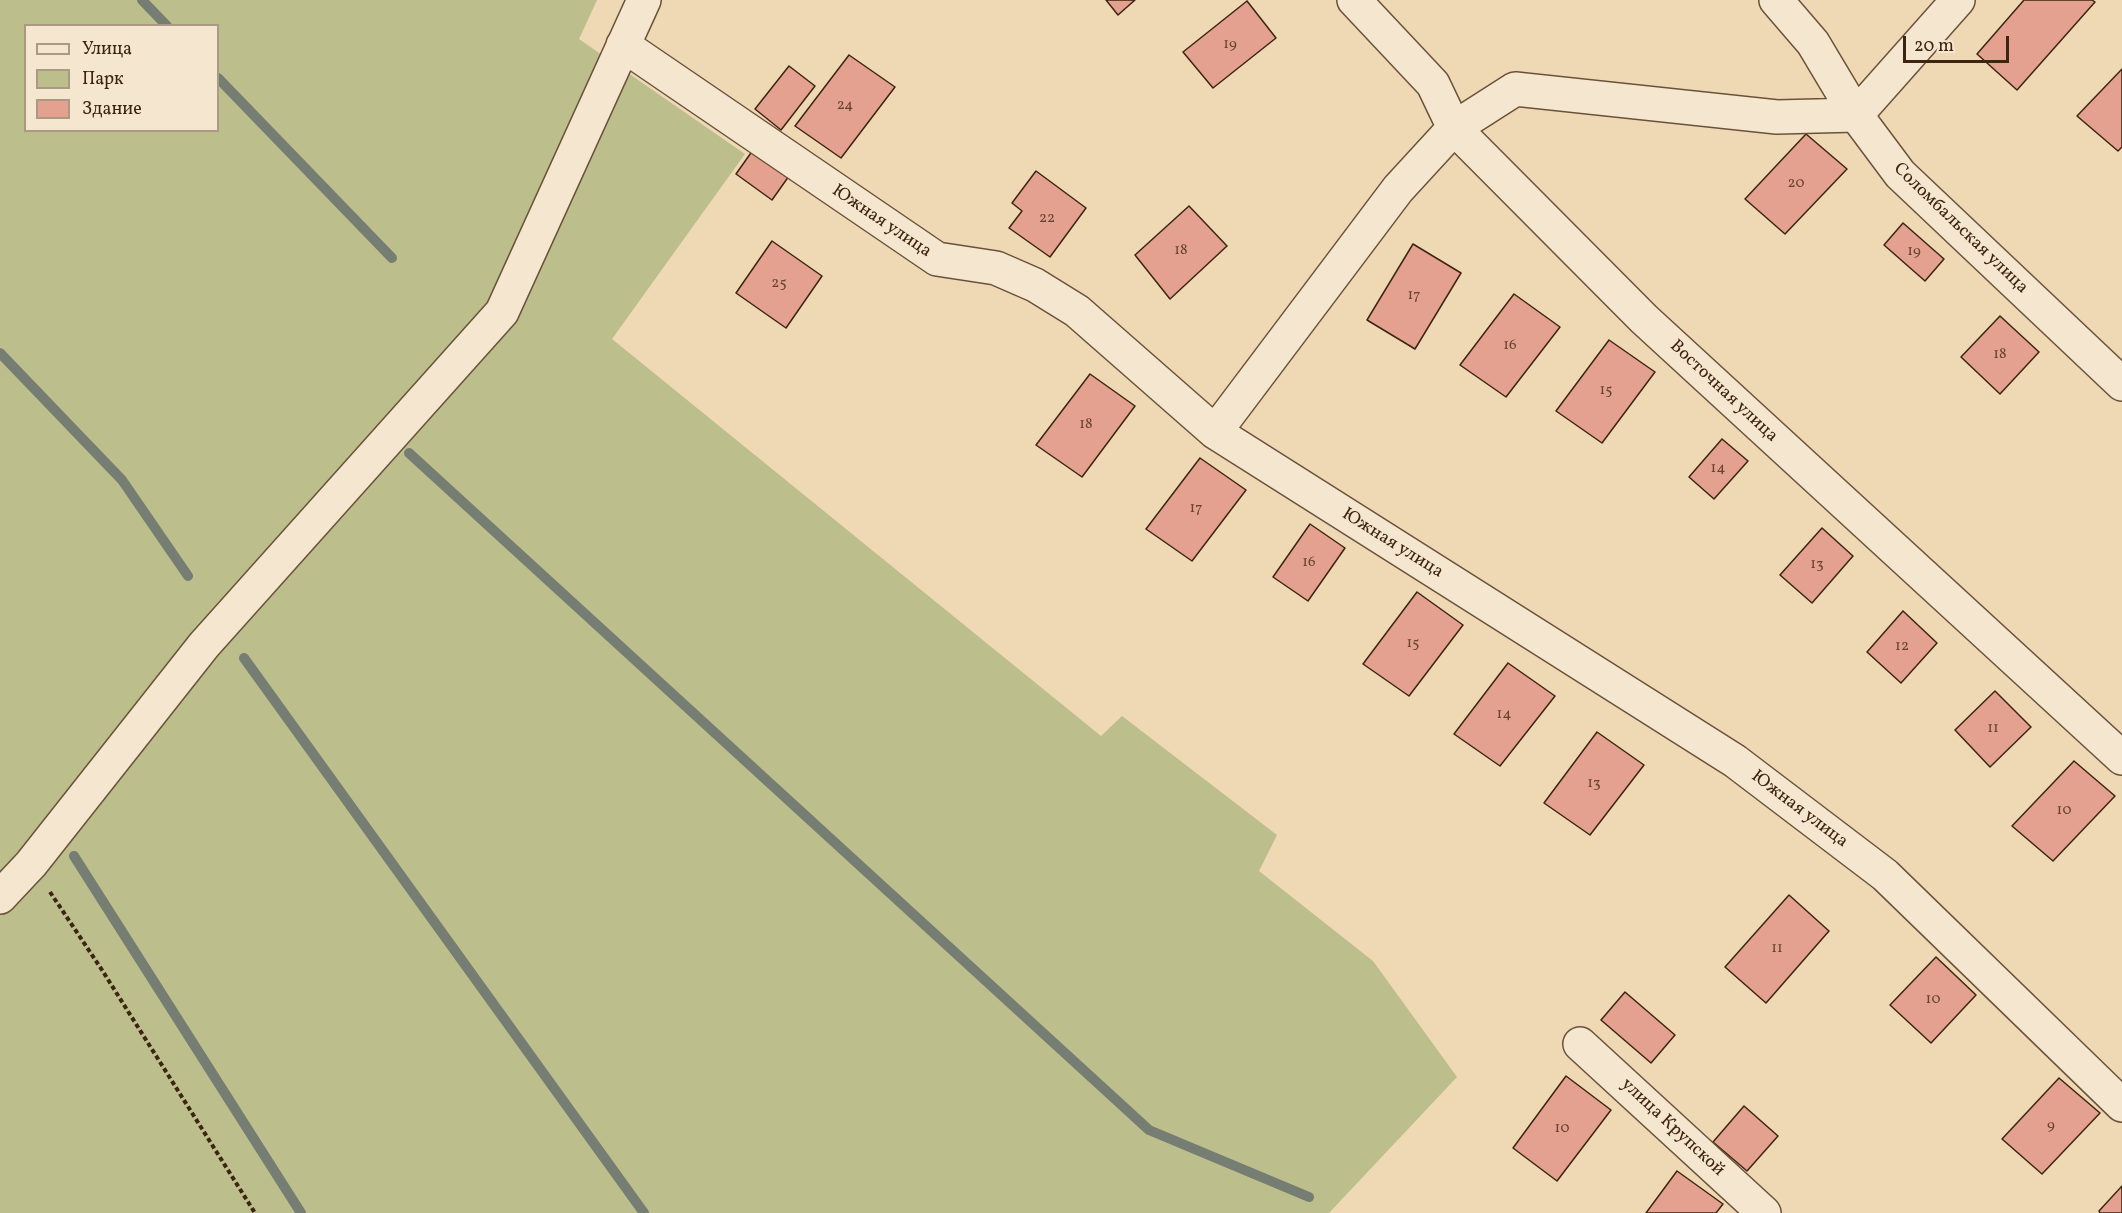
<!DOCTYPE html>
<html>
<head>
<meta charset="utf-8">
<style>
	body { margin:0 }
	#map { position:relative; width:2122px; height:1213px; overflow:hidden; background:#efd9b5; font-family:Vollkorn,serif }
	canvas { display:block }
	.legend { position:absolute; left:24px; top:24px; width:195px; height:108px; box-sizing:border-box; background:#f5e6cf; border:2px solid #ab9983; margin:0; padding:8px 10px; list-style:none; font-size:18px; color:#3d2511 }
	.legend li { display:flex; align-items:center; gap:12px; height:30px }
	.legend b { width:30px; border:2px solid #ab9983 }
	.scale { position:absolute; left:1903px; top:36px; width:106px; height:27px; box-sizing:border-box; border:3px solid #3d2511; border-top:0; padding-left:8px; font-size:18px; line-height:21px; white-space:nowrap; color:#3d2511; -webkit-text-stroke:4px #f5e6cf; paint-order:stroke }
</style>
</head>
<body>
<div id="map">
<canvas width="2122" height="1213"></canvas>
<ul class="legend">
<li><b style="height:8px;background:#f5e6cf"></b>Улица</li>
<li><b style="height:16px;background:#bcbe8b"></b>Парк</li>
<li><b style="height:16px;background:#e4a18f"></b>Здание</li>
</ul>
<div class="scale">20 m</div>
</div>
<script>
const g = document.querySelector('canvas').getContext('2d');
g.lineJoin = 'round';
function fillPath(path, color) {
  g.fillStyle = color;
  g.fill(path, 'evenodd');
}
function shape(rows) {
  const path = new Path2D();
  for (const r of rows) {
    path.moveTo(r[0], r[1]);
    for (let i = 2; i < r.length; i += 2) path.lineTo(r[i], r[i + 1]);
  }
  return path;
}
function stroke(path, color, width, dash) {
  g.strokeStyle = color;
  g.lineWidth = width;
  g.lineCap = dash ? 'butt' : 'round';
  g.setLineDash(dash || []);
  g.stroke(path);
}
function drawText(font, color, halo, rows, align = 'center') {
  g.font = font + ' Vollkorn,serif';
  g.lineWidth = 6;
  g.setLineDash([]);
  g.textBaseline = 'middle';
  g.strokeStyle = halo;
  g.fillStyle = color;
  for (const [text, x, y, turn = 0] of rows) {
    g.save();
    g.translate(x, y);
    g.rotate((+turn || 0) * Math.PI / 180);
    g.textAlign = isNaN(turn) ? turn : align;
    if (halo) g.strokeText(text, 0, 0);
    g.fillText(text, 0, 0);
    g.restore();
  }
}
fillPath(shape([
	[0,0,597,0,579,39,745,154,612,339,1101,736,1122,716,1277,835,1259,871,1373,961,1457,1077,1329,1213,0,1213],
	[26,26,218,26,218,130,26,130]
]), '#bcbe8b');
stroke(shape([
	[142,0,167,26],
	[218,78,392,258],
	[0,353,122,480,188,576],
	[409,453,1149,1130,1309,1197],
	[244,658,644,1213],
	[74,856,301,1213]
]), '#767e73', 10);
const building = shape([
	[1106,0,1135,0,1118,15,1106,0],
	[2024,0,2092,0,2095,2,2017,90,1977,54,2024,0],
	[1247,1,1276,38,1213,88,1183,52,1247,1],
	[849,55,895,87,841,158,795,126,849,55],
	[789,66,815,86,781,130,755,109,789,66],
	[2122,69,2122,147,2118,151,2077,116,2122,69],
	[1806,134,1847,169,1785,234,1745,199,1806,134],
	[753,150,789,176,772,200,736,174,753,150],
	[1036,171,1086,208,1050,257,1009,228,1022,211,1012,203,1036,171],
	[1189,206,1227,246,1170,299,1135,255,1189,206],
	[1903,223,1944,259,1925,281,1884,245,1903,223],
	[772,241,822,276,786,328,736,293,772,241],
	[1413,244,1461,273,1415,349,1367,320,1413,244],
	[1514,294,1560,327,1506,397,1460,365,1514,294],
	[2000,316,2039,352,2000,394,1961,357,2000,316],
	[1609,340,1655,372,1602,443,1556,411,1609,340],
	[1090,374,1135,406,1082,477,1036,445,1090,374],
	[1722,439,1748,461,1714,499,1689,477,1722,439],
	[1200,458,1246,490,1192,561,1146,529,1200,458],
	[1310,524,1345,548,1308,601,1273,577,1310,524],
	[1822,528,1853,556,1812,603,1780,575,1822,528],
	[1417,592,1463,625,1409,696,1363,664,1417,592],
	[1903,611,1937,643,1901,683,1867,652,1903,611],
	[1508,663,1555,696,1500,766,1454,734,1508,663],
	[1995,691,2031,727,1990,767,1955,730,1995,691],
	[1597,732,1644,765,1590,835,1544,803,1597,732],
	[2074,761,2115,796,2053,861,2012,826,2074,761],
	[1789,895,1829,931,1766,1003,1725,967,1789,895],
	[1936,957,1976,995,1931,1043,1890,1005,1936,957],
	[1625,992,1675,1035,1651,1063,1601,1020,1625,992],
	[1566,1076,1611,1110,1557,1181,1513,1148,1566,1076],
	[2059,1078,2100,1113,2042,1174,2002,1139,2059,1078],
	[1744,1106,1778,1136,1747,1171,1713,1142,1744,1106],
	[1677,1171,1723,1204,1716,1213,1646,1213,1677,1171],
	[2122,1186,2122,1213,2100,1213,2099,1211,2122,1186]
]);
fillPath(building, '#e4a18f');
stroke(building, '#3d2511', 1.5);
const minor = shape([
	[1354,0,1433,84,1454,128,1644,319,2122,758],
	[1776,0,1813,43,1856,115,1900,174,2122,384],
	[623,45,937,259,996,268,1035,285,1077,311,1215,432,1735,761,1885,875,2122,1105],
	[1215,432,1398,189,1454,128,1515,89,1777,117,1856,115,1958,0],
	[0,897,31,864,204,645,502,312,644,0],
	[1580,1044,1764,1213]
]);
stroke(minor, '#6a523a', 36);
stroke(shape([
	[50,892,102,970,255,1213]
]), '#3d2511', 4, [4.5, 3]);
stroke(minor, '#f5e6cf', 33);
drawText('15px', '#674430', null, [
	["19",1230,45],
	["24",845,106],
	["20",1796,184],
	["22",1047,219],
	["18",1181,251],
	["19",1914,252],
	["25",779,284],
	["17",1414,296],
	["16",1510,346],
	["18",2000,355],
	["15",1606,391],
	["18",1086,425],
	["14",1718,469],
	["17",1196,509],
	["16",1309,563],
	["13",1817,565],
	["15",1413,644],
	["12",1902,647],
	["14",1504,715],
	["11",1993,729],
	["13",1594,784],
	["10",2064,811],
	["11",1777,949],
	["10",1933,1000],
	["9",2051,1126],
	["10",1562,1129]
]);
drawText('18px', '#3d2511', '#f5e6cf', [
	["Южная улица",881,222,34],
	["Соломбальская улица",1960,229,44],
	["Восточная улица",1723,392,43],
	["Южная улица",1392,544,32],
	["Южная улица",1799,810,37],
	["улица Крупской",1672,1128,43]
]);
</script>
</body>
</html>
